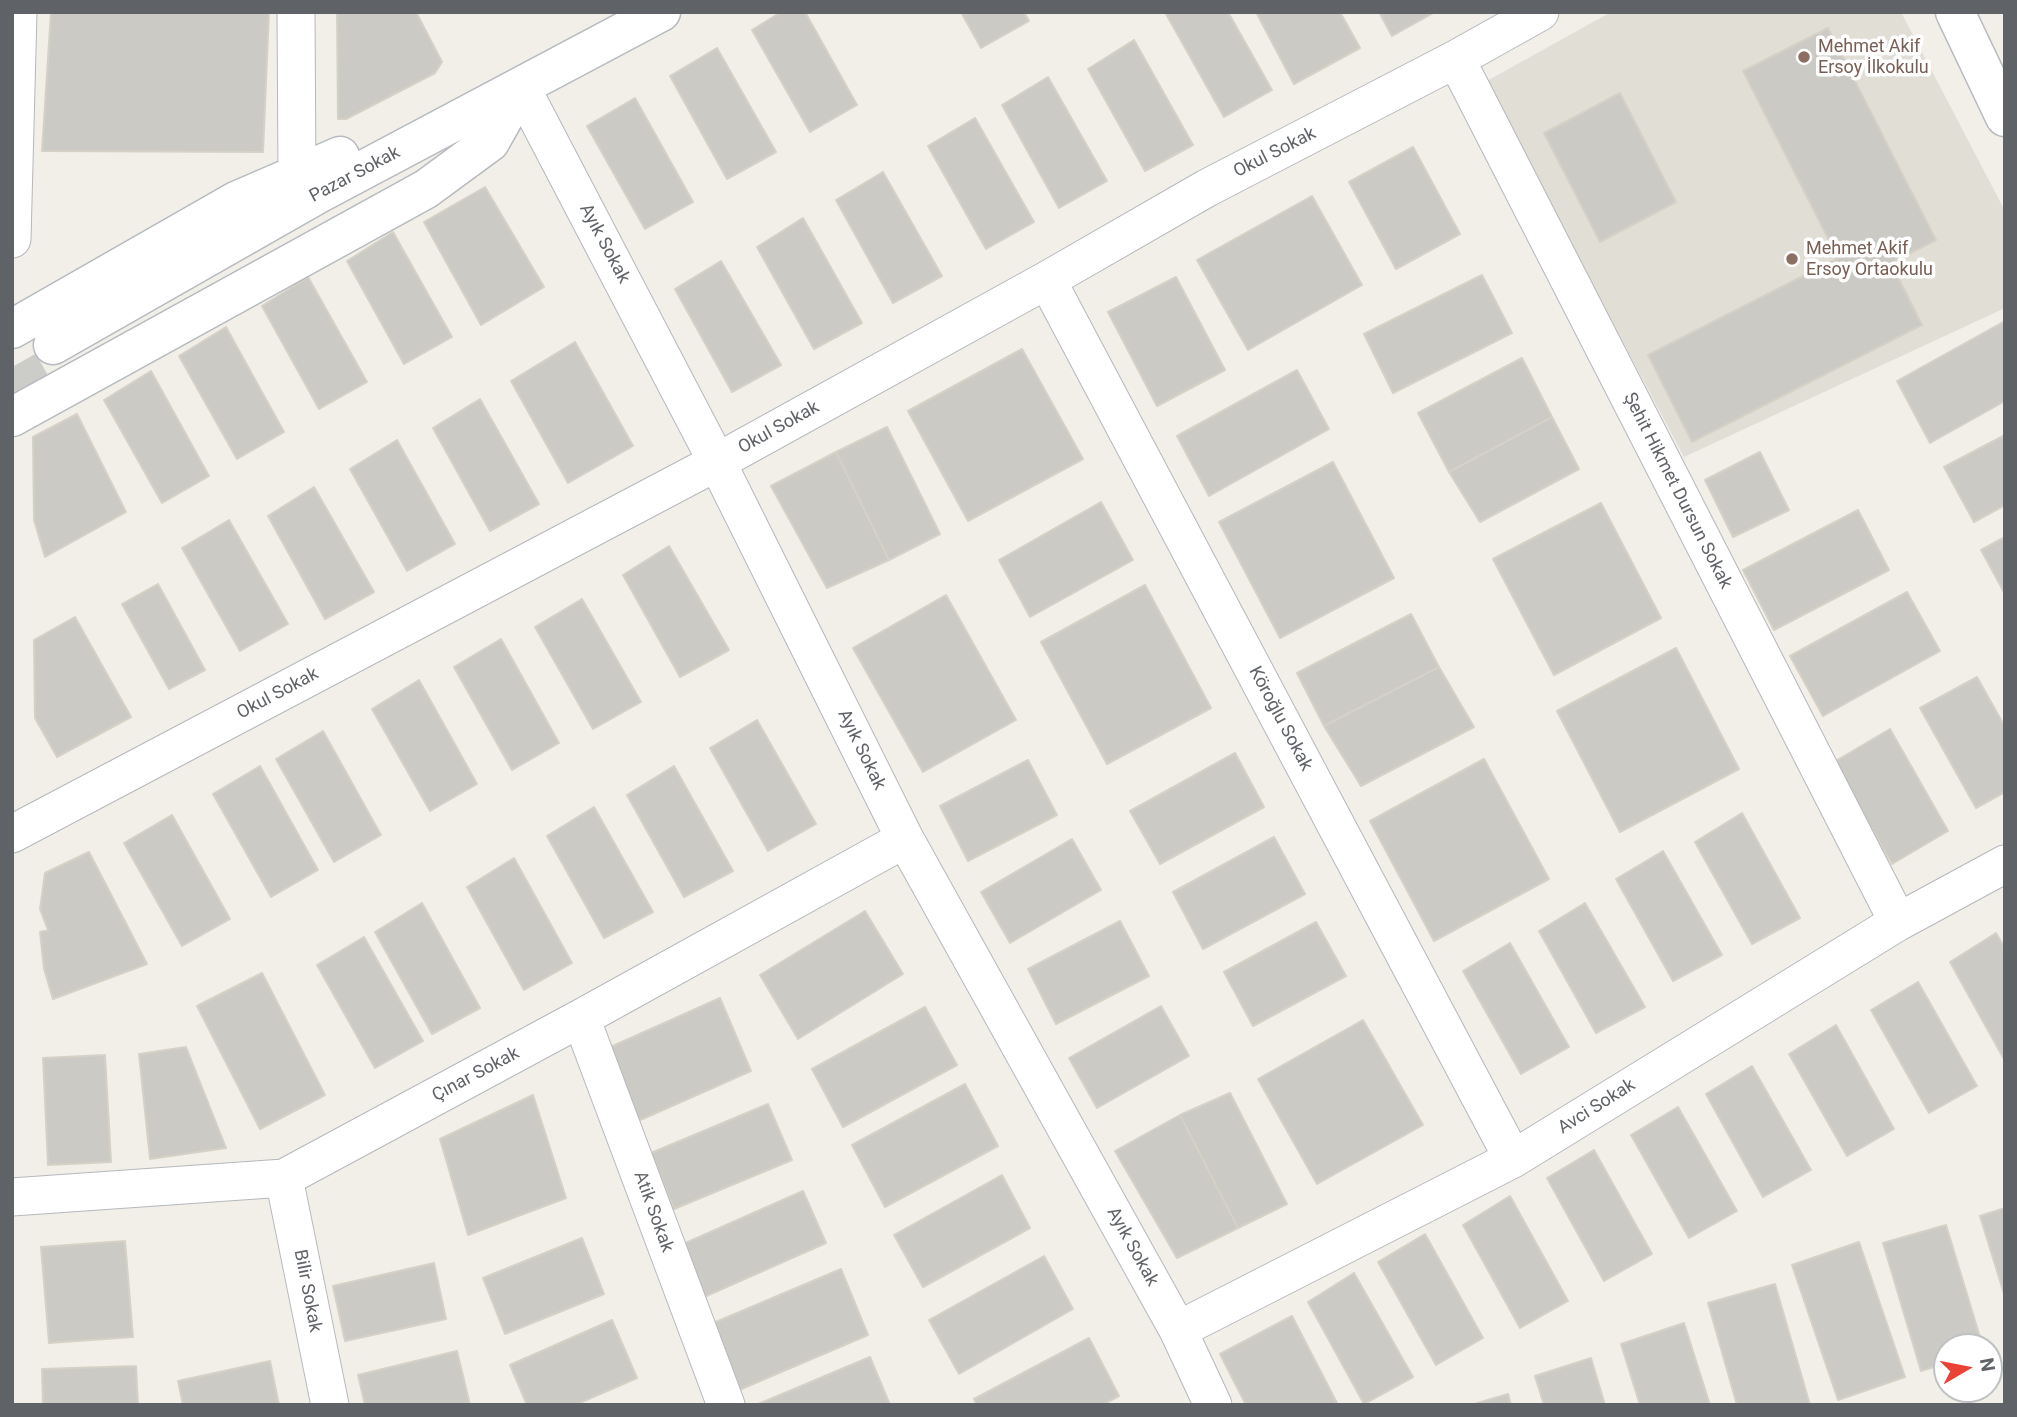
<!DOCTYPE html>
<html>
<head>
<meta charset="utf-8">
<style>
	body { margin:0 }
	#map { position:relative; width:2017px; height:1417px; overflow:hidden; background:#f1efe8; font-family:Roboto,sans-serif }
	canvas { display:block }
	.frame { position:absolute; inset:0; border:14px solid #5f6368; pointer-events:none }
	.north { position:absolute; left:1933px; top:1333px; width:70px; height:70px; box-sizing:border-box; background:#fff; border:2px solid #bfc1c3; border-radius:50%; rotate:80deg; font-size:19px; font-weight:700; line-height:28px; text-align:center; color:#5f6368 }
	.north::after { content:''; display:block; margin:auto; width:24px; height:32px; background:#ea4335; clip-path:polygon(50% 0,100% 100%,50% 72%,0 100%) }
</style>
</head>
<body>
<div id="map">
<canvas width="2017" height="1417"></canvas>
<div class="frame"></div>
<div class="north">N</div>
</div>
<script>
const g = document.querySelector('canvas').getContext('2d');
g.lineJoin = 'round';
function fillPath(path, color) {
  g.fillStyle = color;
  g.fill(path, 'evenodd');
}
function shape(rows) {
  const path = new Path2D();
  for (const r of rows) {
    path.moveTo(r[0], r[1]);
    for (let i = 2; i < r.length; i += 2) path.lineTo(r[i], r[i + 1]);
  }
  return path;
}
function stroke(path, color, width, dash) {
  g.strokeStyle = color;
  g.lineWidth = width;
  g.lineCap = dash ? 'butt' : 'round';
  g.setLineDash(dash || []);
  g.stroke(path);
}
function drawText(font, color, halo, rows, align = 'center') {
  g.font = font + ' Roboto,sans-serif';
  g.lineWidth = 7;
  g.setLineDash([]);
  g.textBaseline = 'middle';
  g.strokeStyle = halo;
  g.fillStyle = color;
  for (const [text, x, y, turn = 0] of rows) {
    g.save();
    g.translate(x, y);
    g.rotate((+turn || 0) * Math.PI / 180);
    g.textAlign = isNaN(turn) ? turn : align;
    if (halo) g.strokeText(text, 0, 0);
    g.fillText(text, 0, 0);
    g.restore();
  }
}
fillPath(shape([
	[1611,12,1901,12,2005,211,2005,308,1684,457,1485,82]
]), '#e1ded6');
const building = shape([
	[51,12,269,12,263,152,42,151,51,12],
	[337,12,416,12,442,62,435,73,346,119,338,119,337,12],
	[781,12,805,12,857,105,810,132,752,30,781,12],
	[961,12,1024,12,1029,21,981,48,961,12],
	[1170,12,1228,12,1272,90,1224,117,1166,14,1170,12],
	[1256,12,1340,12,1360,48,1294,84,1256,12],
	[1379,12,1435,12,1392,36,1379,12],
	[1828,28,1936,240,1891,263,1922,325,1692,442,1648,355,1838,258,1743,71,1828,28],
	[1134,40,1193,145,1145,171,1088,69,1134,40],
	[717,48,776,152,727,179,670,76,717,48],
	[1048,77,1107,181,1059,208,1002,105,1048,77],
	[1620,93,1676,202,1600,242,1544,133,1620,93],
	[635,98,693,202,645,229,587,126,635,98],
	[975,118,1034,222,986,249,928,146,975,118],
	[1413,147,1460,234,1396,269,1349,182,1413,147],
	[883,172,942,276,893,303,836,200,883,172],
	[485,187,544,287,481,325,424,222,485,187],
	[1312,196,1362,285,1248,350,1197,260,1312,196],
	[803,218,862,323,814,349,757,247,803,218],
	[393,232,452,337,404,364,347,261,393,232],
	[721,261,781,365,732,392,675,289,721,261],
	[1482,275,1512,333,1393,393,1364,334,1482,275],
	[308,277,367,382,319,409,262,306,308,277],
	[1176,277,1225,370,1157,406,1108,312,1176,277],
	[2005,321,2005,401,1930,443,1897,381,2005,321],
	[226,327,284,432,237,459,179,356,226,327],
	[575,342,633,446,568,483,511,381,575,342],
	[1022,349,1083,459,968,521,908,411,1022,349],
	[1522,358,1552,417,1449,472,1418,413,1522,358],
	[1297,370,1329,429,1209,496,1177,436,1297,370],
	[151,371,209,476,162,503,104,400,151,371],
	[480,399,539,504,490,531,433,428,480,399],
	[77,414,126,512,45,557,34,520,33,437,77,414],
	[1552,417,1579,469,1480,522,1449,472,1552,417],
	[887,427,940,534,889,560,836,452,887,427],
	[2005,435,2005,505,1974,522,1944,467,2005,435],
	[397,440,455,544,407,571,350,469,397,440],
	[836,452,889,560,827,588,771,486,836,452],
	[1760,452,1789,510,1733,537,1705,480,1760,452],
	[1333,462,1394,578,1280,638,1219,522,1333,462],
	[314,487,374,592,325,619,268,516,314,487],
	[1101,502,1133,560,1030,617,999,560,1101,502],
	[1601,503,1661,618,1554,675,1493,559,1601,503],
	[1858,510,1889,570,1774,630,1743,570,1858,510],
	[229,520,288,624,240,651,182,548,229,520],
	[2005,537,2005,594,1981,550,2005,537],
	[669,546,729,650,680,677,623,575,669,546],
	[158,584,205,670,169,689,122,604,158,584],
	[1145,585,1211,708,1107,764,1041,642,1145,585],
	[1907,592,1940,651,1823,716,1790,656,1907,592],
	[946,595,1016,720,923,772,853,648,946,595],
	[582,599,641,702,593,729,535,627,582,599],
	[1411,614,1439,667,1324,726,1297,673,1411,614],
	[75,617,131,717,57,757,35,718,34,640,75,617],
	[501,639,559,743,512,770,454,667,501,639],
	[1676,648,1739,769,1620,832,1557,711,1676,648],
	[1439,667,1474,727,1361,786,1324,726,1439,667],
	[1977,677,2005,727,2005,792,1976,808,1920,708,1977,677],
	[419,680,477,784,430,811,372,709,419,680],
	[757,720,816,824,768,851,710,748,757,720],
	[1890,729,1948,831,1892,864,1834,762,1890,729],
	[323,731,381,835,334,862,276,759,323,731],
	[1235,753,1264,807,1160,864,1130,811,1235,753],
	[1484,759,1549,879,1434,941,1370,821,1484,759],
	[1028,760,1057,815,968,861,940,806,1028,760],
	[260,766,318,870,271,897,213,794,260,766],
	[674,766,733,871,684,897,627,795,674,766],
	[594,807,653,912,604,938,547,836,594,807],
	[1742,813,1800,918,1752,944,1695,842,1742,813],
	[172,815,230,919,182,946,124,843,172,815],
	[1274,837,1305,894,1203,949,1173,892,1274,837],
	[1072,839,1101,890,1010,943,981,892,1072,839],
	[1663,851,1722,955,1673,981,1616,879,1663,851],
	[89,852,147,964,53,999,44,969,40,932,48,930,40,909,45,873,89,852],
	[514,858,572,963,524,990,467,887,514,858],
	[422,903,480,1008,432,1034,375,932,422,903],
	[1585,903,1645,1007,1596,1033,1539,931,1585,903],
	[865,911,903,974,798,1039,760,975,865,911],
	[1120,921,1149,976,1056,1024,1028,969,1120,921],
	[1316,922,1346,976,1253,1026,1224,972,1316,922],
	[1996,933,2005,948,2005,1061,1950,962,1996,933],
	[364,937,423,1041,375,1068,317,965,364,937],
	[1510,943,1569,1047,1521,1074,1463,971,1510,943],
	[262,973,325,1095,260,1129,197,1006,262,973],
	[1918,982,1977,1086,1929,1113,1871,1010,1918,982],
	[720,998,751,1071,638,1121,606,1049,720,998],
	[1161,1006,1189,1056,1097,1108,1069,1058,1161,1006],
	[925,1007,957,1065,843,1127,812,1069,925,1007],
	[1363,1020,1423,1125,1317,1184,1258,1079,1363,1020],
	[1836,1025,1894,1129,1847,1156,1789,1054,1836,1025],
	[186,1047,226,1148,150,1159,139,1054,186,1047],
	[105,1055,111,1162,48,1165,43,1058,105,1055],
	[1752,1066,1811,1170,1763,1197,1706,1094,1752,1066],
	[965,1084,998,1146,885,1207,852,1145,965,1084],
	[1230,1093,1287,1204,1238,1228,1180,1115,1230,1093],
	[533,1095,566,1198,468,1235,440,1139,533,1095],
	[768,1104,792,1160,674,1209,651,1153,768,1104],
	[1678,1107,1737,1211,1689,1238,1631,1135,1678,1107],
	[1180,1115,1238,1228,1177,1258,1115,1151,1180,1115],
	[1594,1150,1652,1254,1604,1281,1547,1178,1594,1150],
	[1002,1175,1030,1228,923,1287,894,1235,1002,1175],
	[803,1191,826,1243,704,1297,681,1245,803,1191],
	[1510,1196,1568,1301,1520,1328,1463,1225,1510,1196],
	[2005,1208,2005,1297,1980,1216,2005,1208],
	[1946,1225,1983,1347,1947,1347,1947,1363,1921,1371,1883,1243,1946,1225],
	[1425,1234,1483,1338,1436,1365,1378,1262,1425,1234],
	[582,1238,604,1294,505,1334,483,1278,582,1238],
	[125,1241,133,1337,49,1343,41,1247,125,1241],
	[1859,1242,1905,1377,1838,1400,1792,1265,1859,1242],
	[1044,1256,1073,1309,959,1374,929,1320,1044,1256],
	[434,1263,446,1319,345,1341,333,1286,434,1263],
	[841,1269,868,1335,739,1390,711,1324,841,1269],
	[1354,1273,1413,1377,1364,1404,1308,1302,1354,1273],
	[1775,1284,1810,1405,1737,1405,1708,1303,1775,1284],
	[1292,1316,1338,1405,1246,1405,1220,1354,1292,1316],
	[612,1320,637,1378,575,1405,527,1405,510,1365,612,1320],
	[1684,1323,1710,1405,1640,1405,1621,1344,1684,1323],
	[1089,1338,1119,1396,1102,1405,977,1405,974,1399,1089,1338],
	[457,1351,470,1405,365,1405,358,1375,457,1351],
	[870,1357,890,1405,756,1405,870,1357],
	[1591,1358,1605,1405,1544,1405,1535,1376,1591,1358],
	[270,1361,279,1405,183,1405,178,1381,270,1361],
	[136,1366,138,1405,43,1405,42,1369,136,1366],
	[1508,1394,1511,1405,1471,1405,1508,1394]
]);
fillPath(building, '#cccac5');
stroke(building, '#d6d1c6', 2);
stroke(shape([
	[12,389,56,364]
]), '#ccccc8', 38, [38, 19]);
const street = shape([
	[296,12,297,175],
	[1456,59,1898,922],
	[521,87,717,462,905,839,1178,1330,1213,1405],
	[12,239,18,12],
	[1047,280,1513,1159],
	[12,834,717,462,1047,280,1207,188,1456,59,1540,12],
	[581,1018,726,1405],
	[284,1178,330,1405],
	[12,1197,284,1178,581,1018,905,839],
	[1178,1330,1513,1159,1898,922,2005,864]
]);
const secondary = shape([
	[1955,12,2005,117],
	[12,329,236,201,340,156],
	[53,345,318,194,661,12],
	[12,417,426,189,490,142,521,87]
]);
stroke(street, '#b5b8bc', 39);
stroke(secondary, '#b6babf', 41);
stroke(street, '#fff', 37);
stroke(secondary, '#fff', 38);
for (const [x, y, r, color] of [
	[1804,57,7,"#8d6e63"],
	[1792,259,7,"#8d6e63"]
]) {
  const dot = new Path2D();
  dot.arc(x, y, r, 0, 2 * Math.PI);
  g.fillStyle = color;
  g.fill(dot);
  stroke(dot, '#fff', 2.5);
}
drawText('18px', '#785e54', '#fff', [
	["Mehmet Akif",1818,47],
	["Ersoy İlkokulu",1818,68],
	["Mehmet Akif",1806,249],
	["Ersoy Ortaokulu",1806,270]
], 'left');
drawText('18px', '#5f6368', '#fff', [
	["Okul Sokak",1275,153,-27],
	["Pazar Sokak",355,175,-28],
	["Ayık Sokak",604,244,62],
	["Okul Sokak",779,428,-29],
	["Şehit Hikmet Dursun Sokak",1677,491,63],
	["Okul Sokak",278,694,-28],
	["Köroğlu Sokak",1280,719,62],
	["Ayık Sokak",861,750,64],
	["Çınar Sokak",476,1075,-28],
	["Avci Sokak",1597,1107,-32],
	["Atik Sokak",653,1212,70],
	["Ayık Sokak",1132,1247,61],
	["Bilir Sokak",307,1291,79]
]);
</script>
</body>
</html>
